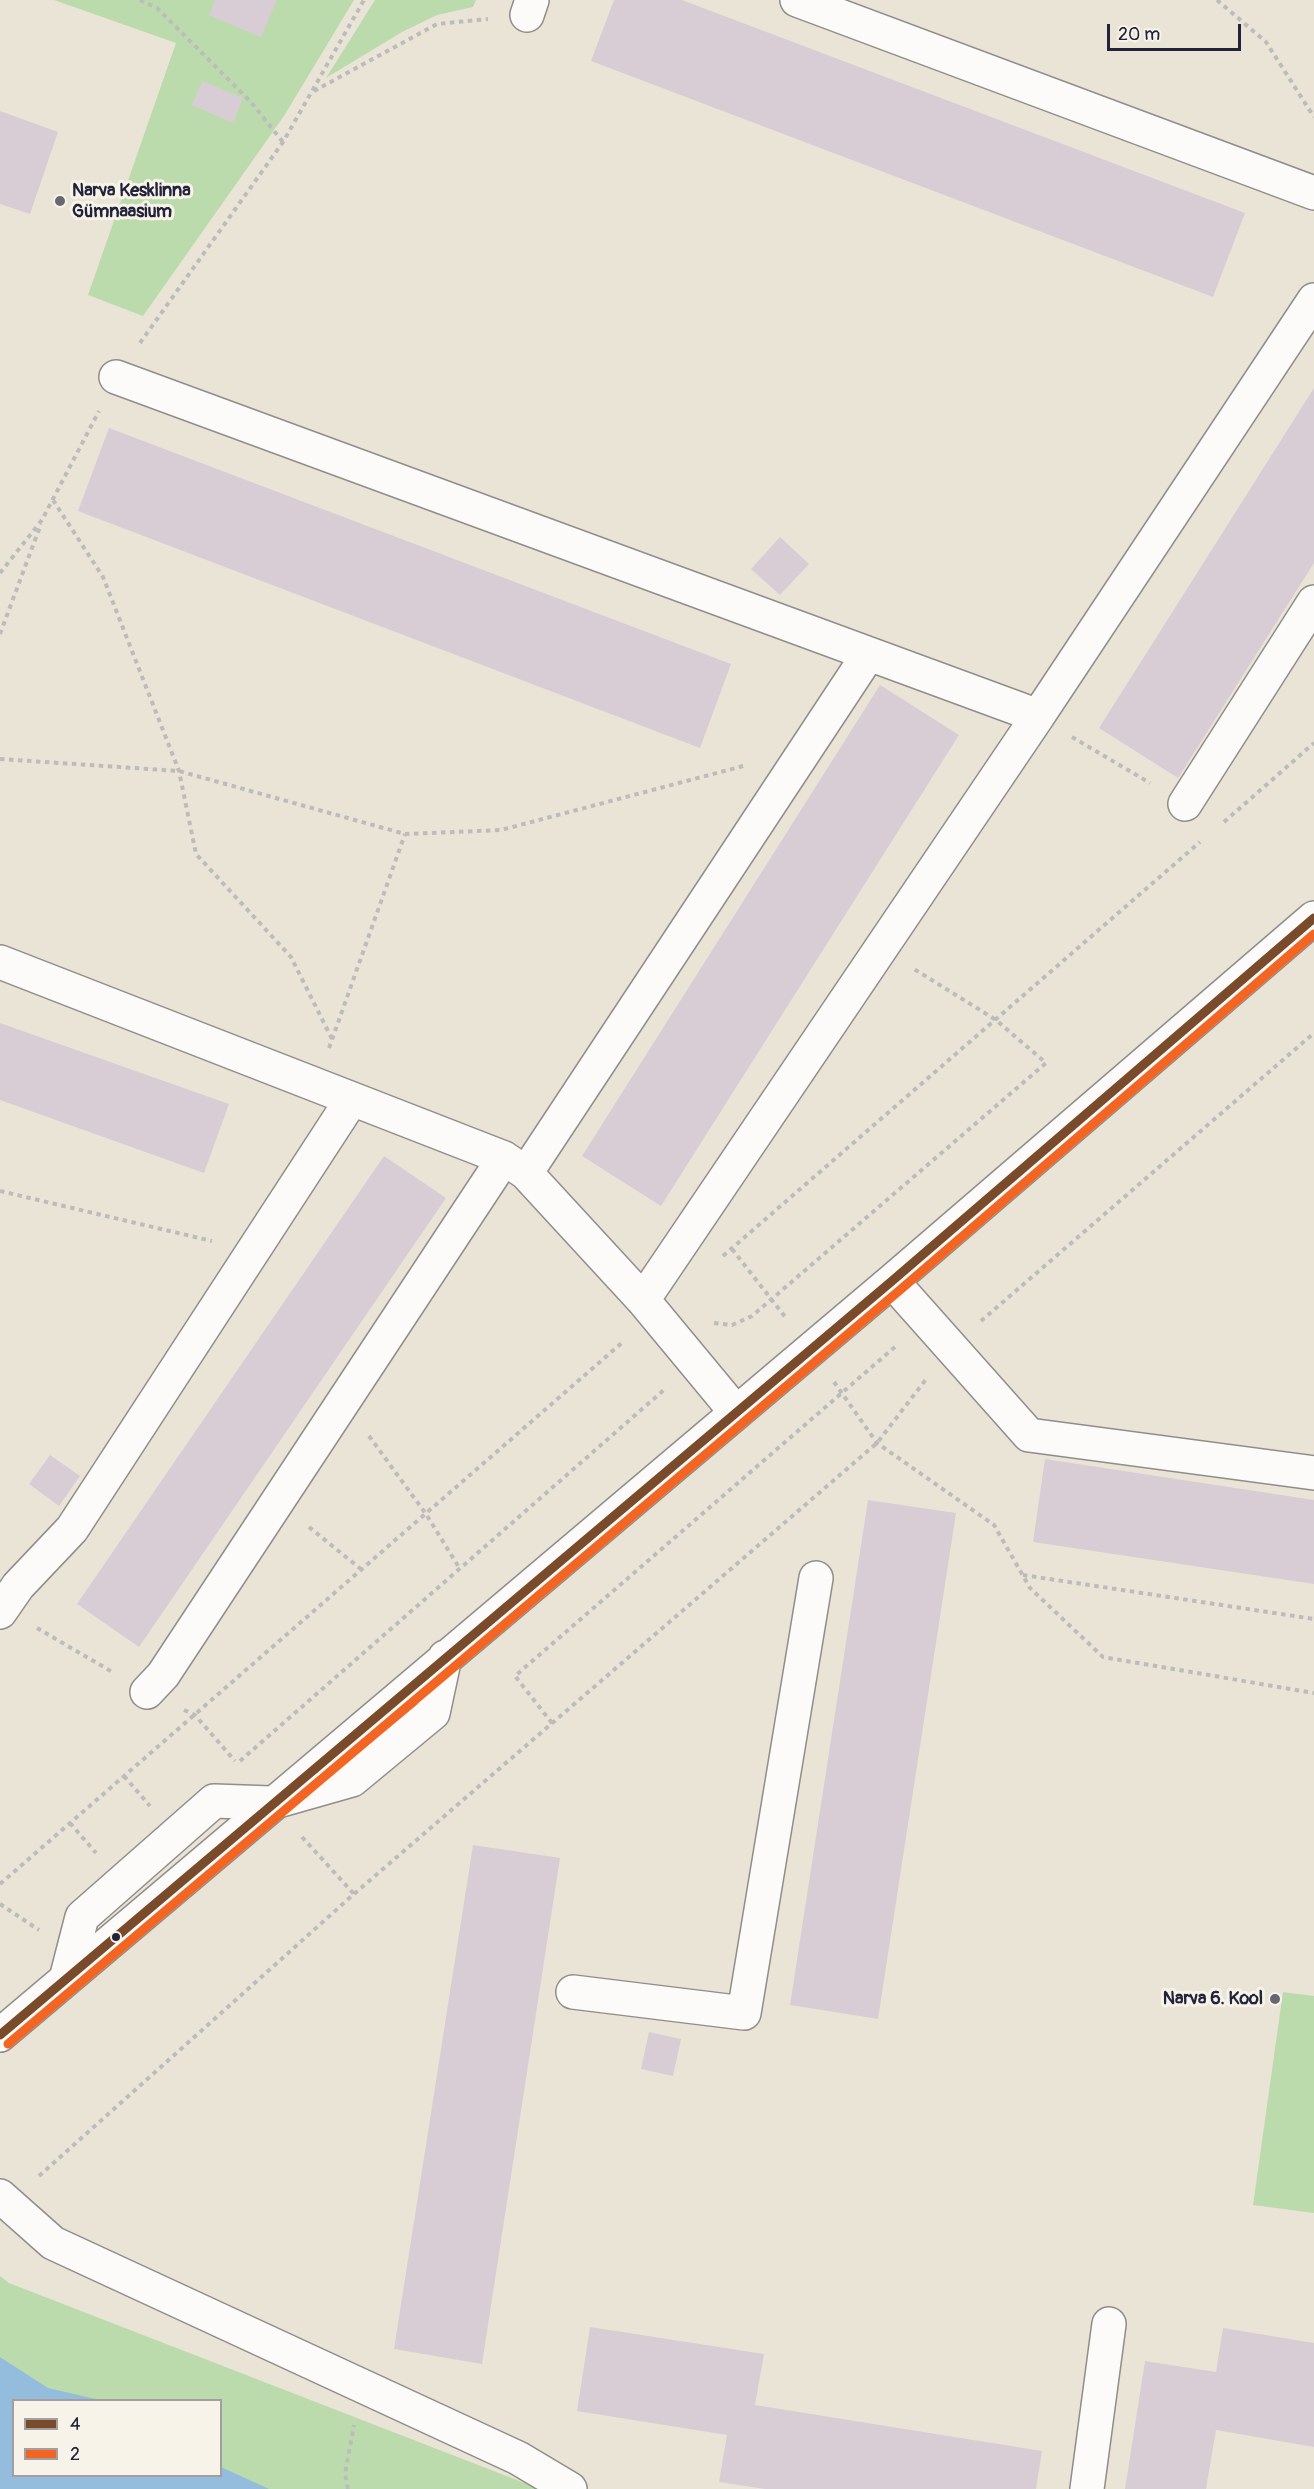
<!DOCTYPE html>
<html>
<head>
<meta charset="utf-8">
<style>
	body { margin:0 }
	#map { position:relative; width:1314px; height:2489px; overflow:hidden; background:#eae4d7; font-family:Pangolin,sans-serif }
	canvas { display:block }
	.legend { position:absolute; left:12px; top:2399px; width:210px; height:78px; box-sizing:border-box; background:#f7f3e8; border:2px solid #a29fa3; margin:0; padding:8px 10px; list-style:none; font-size:18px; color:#22223b }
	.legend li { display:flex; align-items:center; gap:12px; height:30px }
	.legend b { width:30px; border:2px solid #a29fa3 }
	.scale { position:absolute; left:1107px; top:24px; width:134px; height:27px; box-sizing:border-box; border:3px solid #22223b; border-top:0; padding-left:8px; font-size:18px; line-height:21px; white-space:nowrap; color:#22223b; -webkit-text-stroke:4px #f7f3e8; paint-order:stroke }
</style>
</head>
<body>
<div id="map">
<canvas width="1314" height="2489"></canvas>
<ul class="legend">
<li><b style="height:8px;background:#7a4b2a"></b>4</li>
<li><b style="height:8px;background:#f26522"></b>2</li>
</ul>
<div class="scale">20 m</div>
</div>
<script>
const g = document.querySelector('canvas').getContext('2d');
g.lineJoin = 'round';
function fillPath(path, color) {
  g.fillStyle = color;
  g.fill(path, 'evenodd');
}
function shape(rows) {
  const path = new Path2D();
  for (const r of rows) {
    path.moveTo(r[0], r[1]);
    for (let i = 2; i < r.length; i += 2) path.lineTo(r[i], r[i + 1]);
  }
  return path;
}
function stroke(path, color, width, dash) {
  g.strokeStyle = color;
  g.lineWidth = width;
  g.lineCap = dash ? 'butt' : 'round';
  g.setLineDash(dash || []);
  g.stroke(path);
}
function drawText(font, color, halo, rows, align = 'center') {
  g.font = font + ' Pangolin,sans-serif';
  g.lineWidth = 6;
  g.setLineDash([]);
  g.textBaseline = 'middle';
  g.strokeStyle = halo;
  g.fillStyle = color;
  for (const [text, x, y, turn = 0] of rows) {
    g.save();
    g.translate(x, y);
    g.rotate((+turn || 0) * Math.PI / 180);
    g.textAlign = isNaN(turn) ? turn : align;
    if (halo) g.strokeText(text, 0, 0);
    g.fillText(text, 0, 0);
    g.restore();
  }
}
fillPath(shape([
	[54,0,354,0,284,116,143,316,88,295,176,43],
	[375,0,476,0,473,7,437,15,402,32,326,78],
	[1283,1992,1314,1996,1314,2213,1253,2205],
	[0,2276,9,2283,540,2489,0,2489],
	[14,2400,220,2400,220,2476,14,2476]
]), '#bcdbac');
fillPath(shape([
	[0,2357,48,2388,100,2400,14,2400,14,2476,220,2476,221,2467,269,2489,0,2489]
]), '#94bcdd');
fillPath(shape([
	[215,0,277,0,261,37,209,15],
	[614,0,682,0,1245,213,1213,297,591,61],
	[202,81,243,98,233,123,192,105],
	[0,111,58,132,30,214,0,204],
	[1314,388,1314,563,1178,778,1099,728],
	[109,428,731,664,700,748,78,511],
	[780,537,809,564,780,595,751,569],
	[880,685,959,735,661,1206,582,1156],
	[0,1023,229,1104,204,1173,0,1100],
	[384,1156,446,1198,139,1647,77,1604],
	[50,1455,80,1476,59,1506,29,1484],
	[1045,1459,1314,1500,1314,1584,1033,1542],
	[868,1500,956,1513,878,2019,790,2005],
	[473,1845,560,1858,482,2364,394,2349],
	[649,2032,681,2039,673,2076,641,2069],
	[590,2327,764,2354,755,2405,1042,2451,1036,2489,765,2489,719,2482,727,2435,577,2411],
	[1223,2328,1314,2343,1314,2447,1216,2430,1206,2489,1125,2489,1145,2361,1216,2372]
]), '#d8cdd5');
const minor = shape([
	[797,0,1314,193],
	[527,15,532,0],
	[116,377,1038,716,1314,300],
	[1185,804,1314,602],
	[0,962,504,1158,526,1173,643,1300,735,1411],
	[526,1173,868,655],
	[892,1281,1029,1435,1314,1473],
	[643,1300,1038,716],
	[0,1612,18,1586,72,1529,352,1099],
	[147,1692,163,1675,504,1158],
	[66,1979,82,1917,214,1801,271,1803,352,1780,433,1713,445,1657],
	[573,1992,744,2013,816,1578],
	[0,2035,892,1281,1314,918],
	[0,2196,53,2243,518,2458,570,2489],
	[1087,2489,1109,2324]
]);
stroke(minor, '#908d8a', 36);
stroke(shape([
	[140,0,157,8,250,101,283,142],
	[1217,0,1266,42,1314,117],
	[314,91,437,24,488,19],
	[140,343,283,142,364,0],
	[53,500,103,577,179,771,196,854,291,957,332,1039],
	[0,573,42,520,99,411],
	[0,634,41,524],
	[1072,737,1150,783],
	[0,759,179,771,405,834,501,830,747,765],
	[1224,822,1314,743],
	[329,1048,405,834],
	[0,1191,212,1241],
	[732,1249,786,1318],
	[723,1256,1200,842],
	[981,1321,1314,1033],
	[714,1323,732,1325,752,1316,1046,1063,996,1020,914,969],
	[834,1382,877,1443,994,1525,1030,1588,1103,1657,1314,1693],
	[369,1436,426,1514,460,1569],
	[309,1527,362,1570],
	[1023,1575,1314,1619],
	[37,1628,114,1673],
	[184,1710,195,1715,235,1761],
	[552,1723,515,1676,896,1346],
	[240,1761,665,1389],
	[124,1776,150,1806],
	[70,1823,96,1853],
	[302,1837,354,1894],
	[0,1884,624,1341],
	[0,1904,39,1930],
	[39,2176,354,1894,877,1443,927,1378],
	[348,2489,345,2474,354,2425]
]), '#bdbcbc', 4, [4.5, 4.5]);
stroke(minor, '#fcfbf9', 33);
stroke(shape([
	[0,2035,892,1281,1314,918]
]), '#7a4b2a', 9);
stroke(shape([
	[8,2044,900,1290,1314,934]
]), '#f26522', 9);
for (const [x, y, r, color] of [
	[60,201,6,"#686672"],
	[116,1937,5,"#22223b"],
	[1275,1999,6,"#686672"]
]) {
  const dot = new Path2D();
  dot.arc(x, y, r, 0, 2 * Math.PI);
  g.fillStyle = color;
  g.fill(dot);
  stroke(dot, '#f7f3e8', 2);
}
drawText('bold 18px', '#22223b', '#f7f3e8', [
	["Narva Kesklinna",72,191],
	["Gümnaasium",72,212],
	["Narva 6. Kool",1263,1999,"right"]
], 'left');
</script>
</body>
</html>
